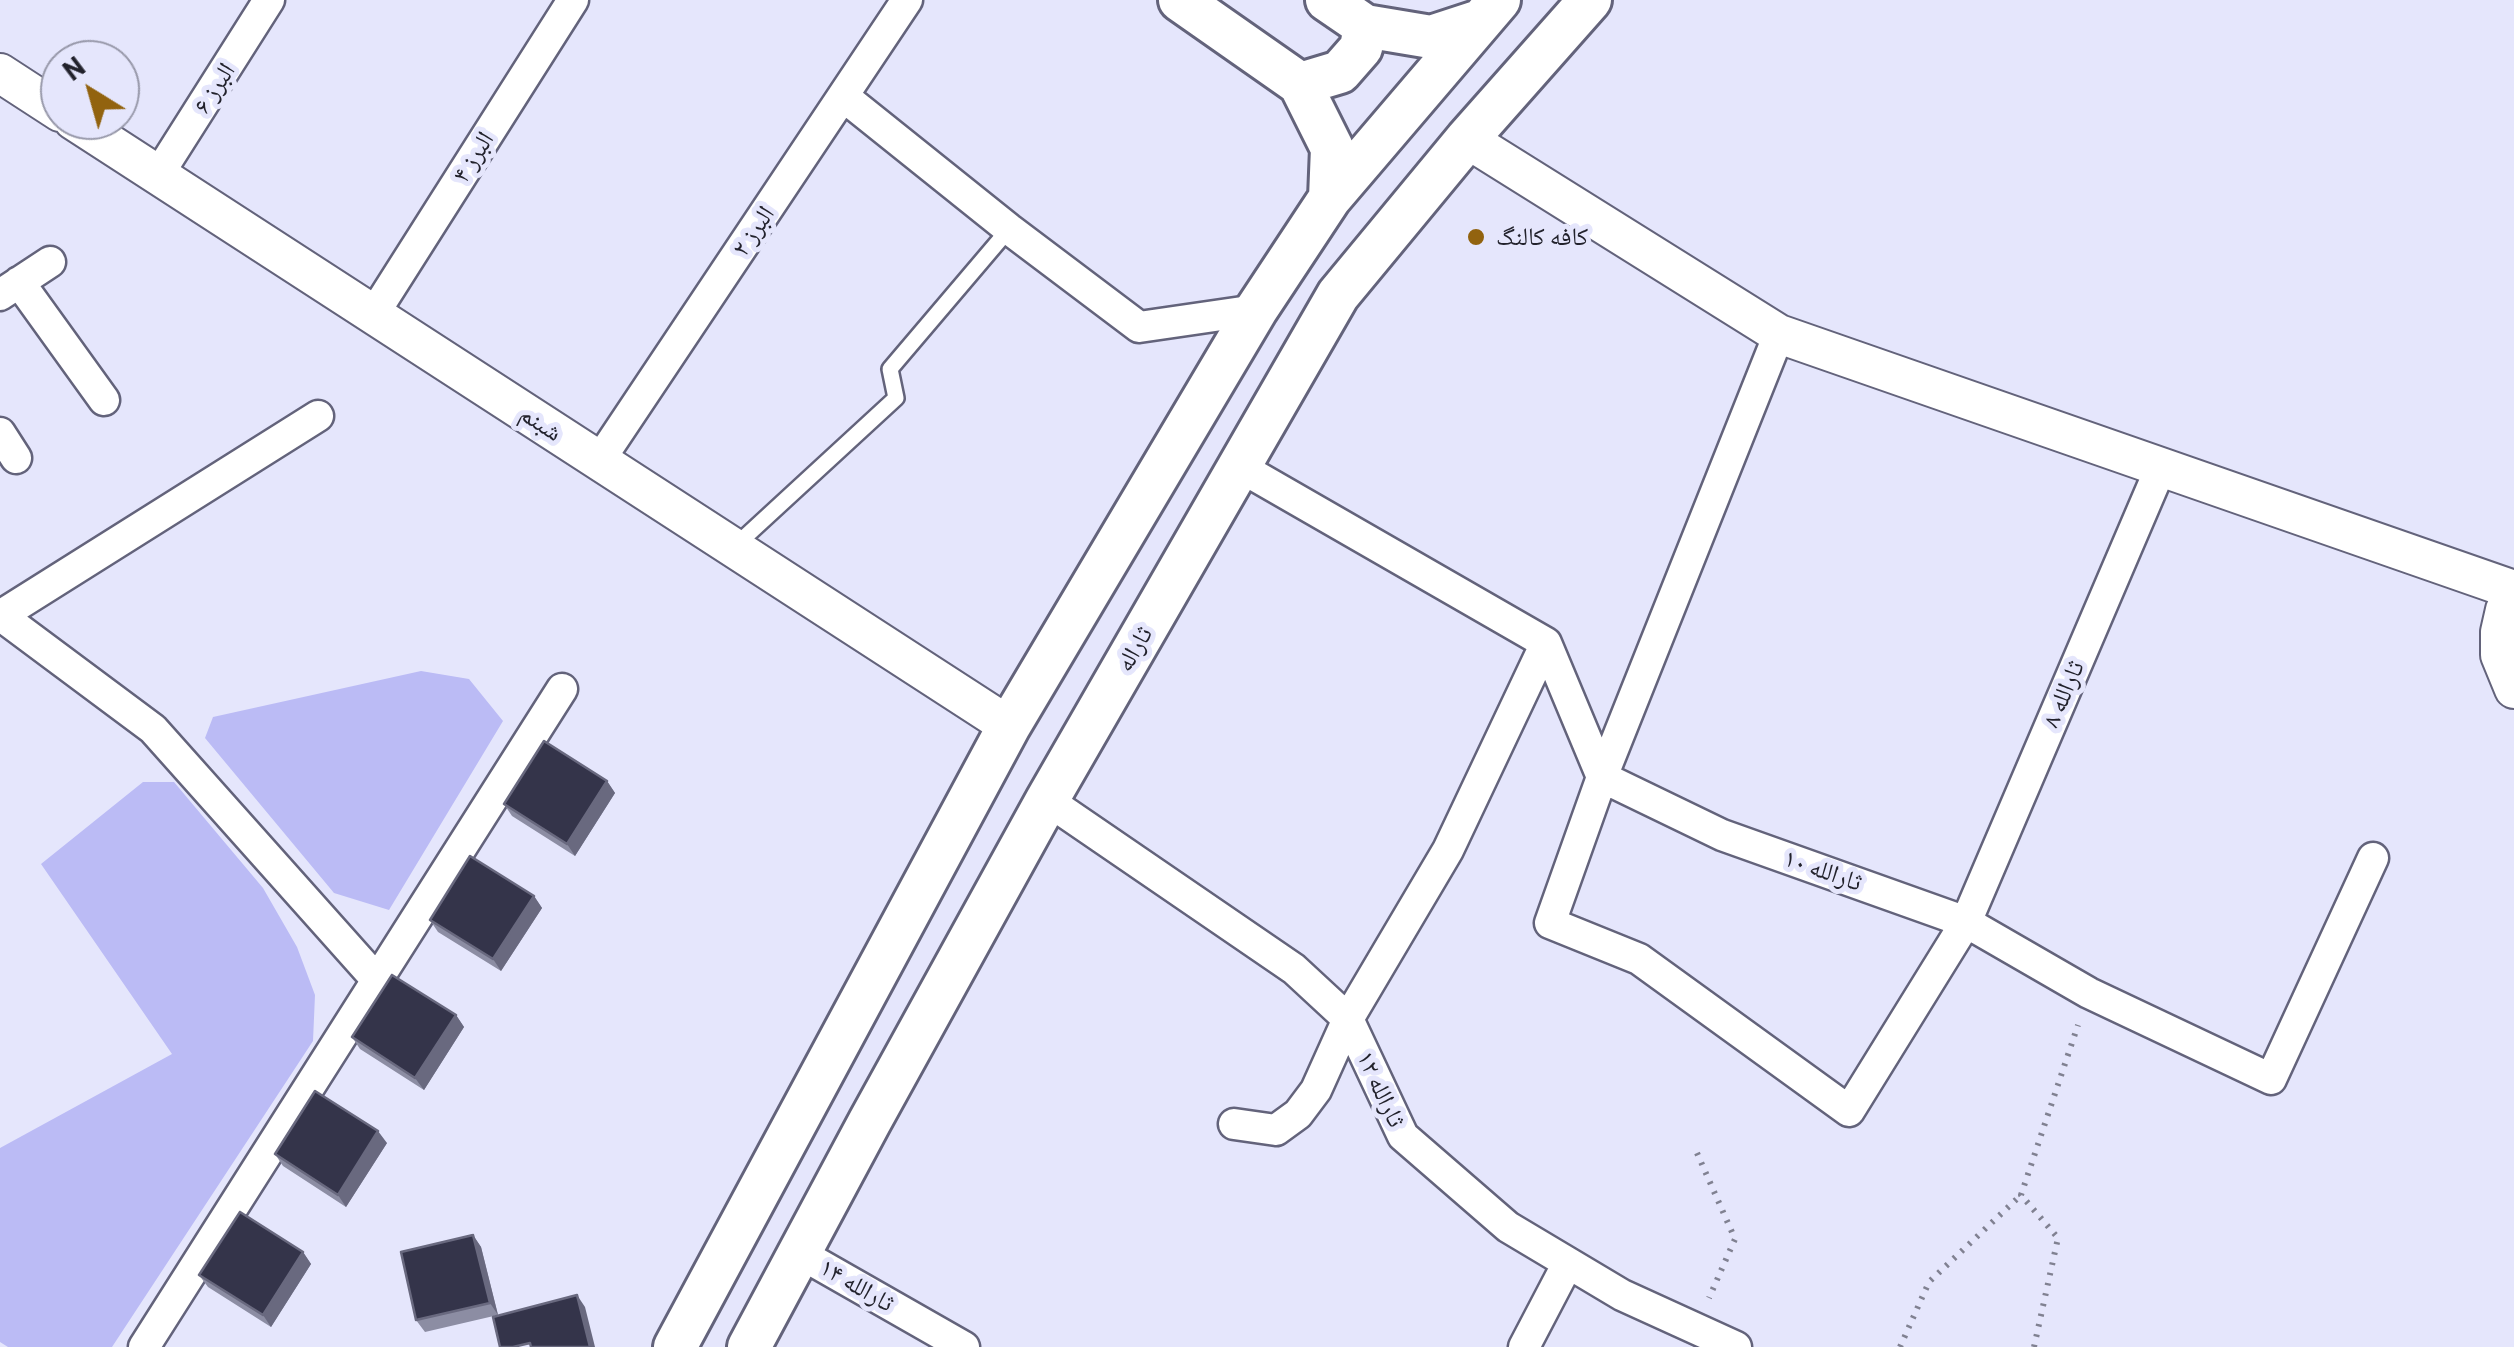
<!DOCTYPE html>
<html>
<head>
<meta charset="utf-8">
<style>
	body { margin:0 }
	#map { position:relative; width:2514px; height:1347px; overflow:hidden; background:#e5e6fc; font-family:Barlow,sans-serif }
	canvas { display:block }
	.north { position:absolute; left:40px; top:40px; width:100px; height:100px; box-sizing:border-box; background:#e5e6fc; border:2px solid #9798a9; border-radius:50%; rotate:323deg; font-size:28px; font-weight:700; line-height:40px; text-align:center; color:#22222c }
	.north::after { content:''; display:block; margin:auto; width:35px; height:45px; background:#92630f; clip-path:polygon(50% 0,100% 100%,50% 72%,0 100%) }
</style>
</head>
<body>
<div id="map">
<canvas width="2514" height="1347"></canvas>
<div class="north">N</div>
</div>
<script>
const g = document.querySelector('canvas').getContext('2d');
g.lineJoin = 'round';
function fillPath(path, color) {
  g.fillStyle = color;
  g.fill(path, 'evenodd');
}
function shape(rows) {
  const path = new Path2D();
  for (const r of rows) {
    path.moveTo(r[0], r[1]);
    for (let i = 2; i < r.length; i += 2) path.lineTo(r[i], r[i + 1]);
  }
  return path;
}
function stroke(path, color, width, dash) {
  g.strokeStyle = color;
  g.lineWidth = width;
  g.lineCap = dash ? 'butt' : 'round';
  g.setLineDash(dash || []);
  g.stroke(path);
}
function drawText(font, color, halo, rows, align = 'center') {
  g.font = font + ' Barlow,"Noto Naskh Arabic",sans-serif';
  g.lineWidth = 10;
  g.setLineDash([]);
  g.textBaseline = 'middle';
  g.strokeStyle = halo;
  g.fillStyle = color;
  for (const [text, x, y, turn = 0] of rows) {
    g.save();
    g.translate(x, y);
    g.rotate((+turn || 0) * Math.PI / 180);
    g.textAlign = isNaN(turn) ? turn : align;
    if (halo) g.strokeText(text, 0, 0);
    g.fillText(text, 0, 0);
    g.restore();
  }
}
fillPath(shape([
	[421,671,469,679,503,721,389,910,334,893,205,738,213,717],
	[143,782,174,782,263,888,297,947,315,995,313,1041,112,1347,8,1347,0,1342,0,1148,172,1054,41,864]
]), '#bbbbf5');
const service = shape([
	[733,548,896,398,890,369,1009,229]
]);
const minor = shape([
	[843,96,1009,229,1139,327,1256,310],
	[158,175,269,0],
	[19,282,104,400],
	[0,295,50,262],
	[373,315,573,0],
	[1779,334,1602,777,1550,923,1639,959,1849,1111,1966,922,2161,467],
	[0,433,16,458],
	[599,461,907,0],
	[1240,467,1546,643,1602,777,1722,835,1966,922,2089,993,2271,1079,2373,858],
	[0,615,153,729,377,980],
	[0,616,318,416],
	[1047,800,1294,969,1348,1019,1403,1136,1508,1227,1622,1295,1736,1347],
	[1234,1124,1276,1130,1298,1114,1316,1090,1348,1019,1448,850,1546,643],
	[801,1254,964,1347],
	[144,1347,562,689],
	[1524,1347,1568,1263]
]);
const tertiary = shape([
	[0,73,60,112],
	[73,120,1009,726],
	[1467,139,1779,334,2514,590],
	[2514,592,2505,610,2500,632,2500,655,2514,689]
]);
const secondary = shape([
	[1180,0,1300,84,1332,148,1330,198],
	[1327,0,1365,26,1431,37,1480,21],
	[1300,84,1340,72,1361,48,1365,26],
	[675,1347,1009,726,1256,310,1330,198,1499,0],
	[749,1347,870,1121,1047,800,1338,295,1467,139,1590,0]
]);
stroke(service, '#63637b', 20);
stroke(minor, '#63637b', 35);
stroke(tertiary, '#63637b', 42);
stroke(secondary, '#63637b', 48);
stroke(shape([
	[1697,1153,1735,1239,1709,1298],
	[1900,1347,1929,1282,2021,1195],
	[2034,1347,2058,1238,2021,1195,2078,1025]
]), '#808191', 6, [2.5, 8]);
stroke(service, '#fff', 15);
stroke(minor, '#fff', 30);
stroke(tertiary, '#fff', 38);
stroke(secondary, '#fff', 42);
fillPath(shape([
	[607,781,615,793,575,856,512,816,504,804],
	[534,896,542,908,501,971,438,932,430,920],
	[456,1015,464,1027,424,1090,360,1049,352,1037],
	[387,1143,346,1207,283,1166,275,1154],
	[473,1235,481,1247,498,1315,425,1332,416,1320],
	[303,1252,311,1264,271,1327,208,1287,199,1275]
]), '#8c8da3');
fillPath(shape([
	[607,781,615,793,575,856,567,844],
	[534,896,542,908,501,971,493,959],
	[456,1015,464,1027,424,1090,415,1078],
	[378,1131,387,1143,346,1207,338,1195],
	[473,1235,481,1247,498,1315,490,1303],
	[303,1252,311,1264,271,1327,263,1315],
	[577,1295,585,1307,595,1347,590,1347]
]), '#69697f');
const building = shape([
	[544,741,607,781,567,844,504,804,544,741],
	[470,856,534,896,493,959,430,920,470,856],
	[392,975,456,1015,415,1078,352,1037,392,975],
	[315,1091,378,1131,338,1195,275,1154,315,1091],
	[240,1212,303,1252,263,1315,199,1275,240,1212],
	[473,1235,490,1303,416,1320,401,1252,473,1235],
	[577,1295,590,1347,531,1347,530,1343,513,1347,500,1347,493,1317,577,1295]
]);
fillPath(building, '#34344a');
stroke(building, '#69697f', 2.5);
for (const [x, y, r, color] of [
	[1476,237,10,"#92630f"]
]) {
  const dot = new Path2D();
  dot.arc(x, y, r, 0, 2 * Math.PI);
  g.fillStyle = color;
  g.fill(dot);
  stroke(dot, '#e5e6fc', 4);
}
drawText('25px', '#22222c', '#e5e6fc', [
	["البرز ۶",214,88,-57],
	["البرز ۴",473,157,-58],
	["البرز ۲",753,231,-56],
	["شبنم",541,423,33],
	["ثاراله",1134,649,-60],
	["ثارالله ۸",2063,694,-67],
	["ثارالله ۱۰",1823,870,19],
	["ثارالله ۱۲",1381,1089,65],
	["ثارالله ۱۴",857,1285,30]
]);
drawText('25px', '#22222c', '#e5e6fc', [
	["کافه کالنگ",1496,237]
], 'left');
</script>
</body>
</html>
